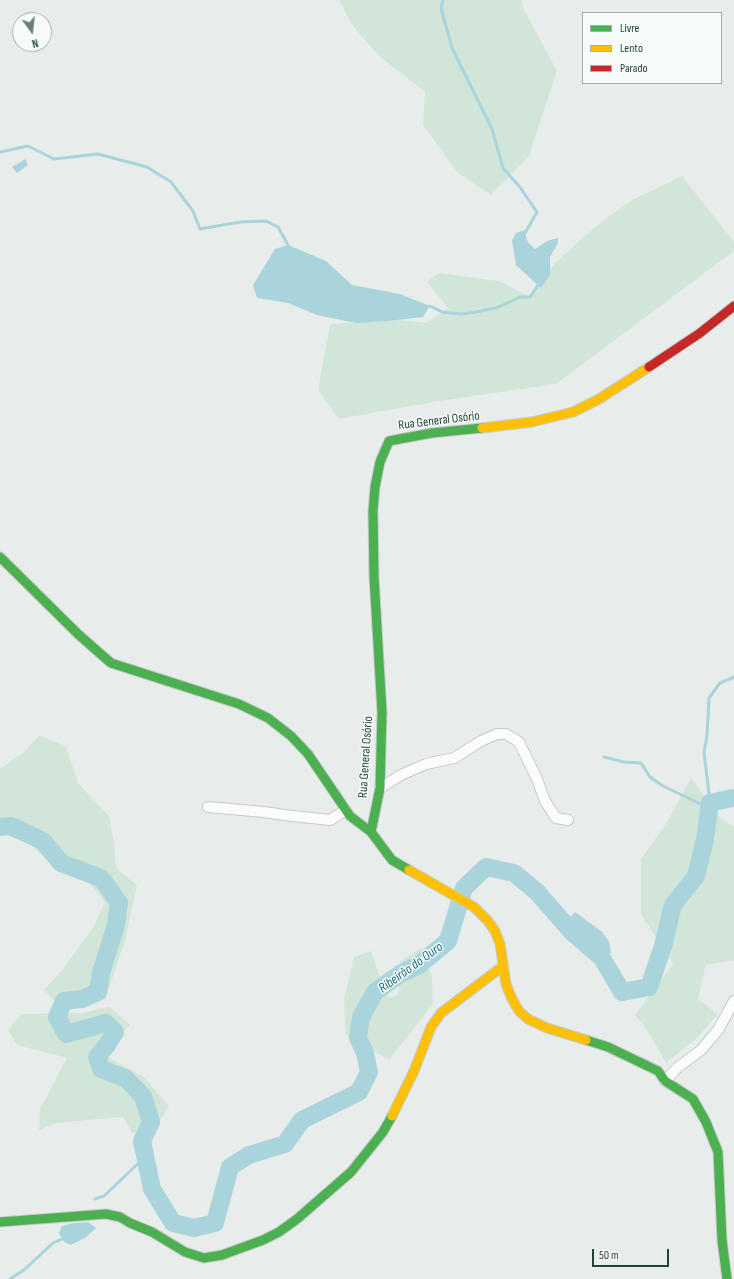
<!DOCTYPE html>
<html>
<head>
<meta charset="utf-8">
<style>
	body { margin:0 }
	#map { position:relative; width:734px; height:1279px; overflow:hidden; background:#e8edeb; font-family:"Sofia Sans Condensed",sans-serif }
	canvas { display:block }
	.legend { position:absolute; left:582px; top:12px; width:140px; height:72px; box-sizing:border-box; background:#f7fbf9; border:1px solid #a3b1ad; margin:0; padding:5px 7px; list-style:none; font-size:12px; color:#24423a }
	.legend li { display:flex; align-items:center; gap:8px; height:20px }
	.legend b { width:20px; border:1px solid #a3b1ad }
	.north { position:absolute; left:12px; top:12px; width:40px; height:40px; box-sizing:border-box; background:#f7fbf9; border:1px solid #a3b1ad; border-radius:50%; rotate:165deg; font-size:11px; font-weight:700; line-height:16px; text-align:center; color:#24423a }
	.north::after { content:''; display:block; margin:auto; width:14px; height:18px; background:#697e78; clip-path:polygon(50% 0,100% 100%,50% 72%,0 100%) }
	.scale { position:absolute; left:592px; top:1249px; width:77px; height:18px; box-sizing:border-box; border:2px solid #24423a; border-top:0; padding-left:5px; font-size:12px; line-height:14px; white-space:nowrap; color:#24423a; -webkit-text-stroke:3px #f7fbf9; paint-order:stroke }
</style>
</head>
<body>
<div id="map">
<canvas width="734" height="1279"></canvas>
<ul class="legend">
<li><b style="height:5px;background:#4caf50"></b>Livre</li>
<li><b style="height:5px;background:#ffc107"></b>Lento</li>
<li><b style="height:5px;background:#c62828"></b>Parado</li>
</ul>
<div class="north">N</div>
<div class="scale">50 m</div>
</div>
<script>
const g = document.querySelector('canvas').getContext('2d');
g.lineJoin = 'round';
function fillPath(path, color) {
  g.fillStyle = color;
  g.fill(path, 'evenodd');
}
function shape(rows) {
  const path = new Path2D();
  for (const r of rows) {
    path.moveTo(r[0], r[1]);
    for (let i = 2; i < r.length; i += 2) path.lineTo(r[i], r[i + 1]);
  }
  return path;
}
function stroke(path, color, width, dash) {
  g.strokeStyle = color;
  g.lineWidth = width;
  g.lineCap = dash ? 'butt' : 'round';
  g.setLineDash(dash || []);
  g.stroke(path);
}
function drawText(font, color, halo, rows, align = 'center') {
  g.font = font + ' "Sofia Sans Condensed",sans-serif';
  g.lineWidth = 3;
  g.setLineDash([]);
  g.textBaseline = 'middle';
  g.strokeStyle = halo;
  g.fillStyle = color;
  for (const [text, x, y, turn = 0] of rows) {
    g.save();
    g.translate(x, y);
    g.rotate((+turn || 0) * Math.PI / 180);
    g.textAlign = isNaN(turn) ? turn : align;
    if (halo) g.strokeText(text, 0, 0);
    g.fillText(text, 0, 0);
    g.restore();
  }
}
fillPath(shape([
	[339,0,521,0,523,8,557,71,529,156,491,195,458,173,423,125,425,92,379,56,353,26],
	[682,176,734,242,734,251,556,384,439,401,339,419,318,390,330,324,400,320,426,323,448,308,427,282,439,273,499,281,530,297,555,263,596,226,632,200],
	[40,735,66,747,78,783,109,816,114,844,116,868,137,885,124,944,107,994,55,1001,44,990,63,969,94,926,105,902,88,882,60,872,29,843,0,833,0,769,23,753],
	[691,778,718,816,734,827,734,960,706,965,698,999,718,1014,698,1037,666,1063,646,1028,635,1015,673,964,641,914,641,859,666,824],
	[421,948,432,978,433,1004,389,1060,346,1035,344,999,354,957,371,951,378,971,389,998,398,995,401,961],
	[110,1007,130,1025,100,1053,144,1077,169,1106,159,1121,133,1134,123,1117,56,1123,39,1130,40,1109,67,1058,17,1045,8,1030,21,1014,80,1013]
]), '#d1e6d8');
fillPath(shape([
	[25,159,28,165,17,173,12,167],
	[524,230,528,242,535,249,547,241,558,238,558,243,550,257,550,275,541,288,516,265,512,241,516,233],
	[288,245,326,261,352,285,400,294,430,306,423,317,388,321,356,323,317,315,288,303,257,298,253,285,275,249],
	[575,912,601,931,609,941,611,952,606,962,593,961,590,951,566,936,561,928],
	[88,1222,96,1228,85,1238,70,1245,64,1242,59,1233,62,1226,74,1223]
]), '#a9d4db');
stroke(shape([
	[443,0,441,8,452,48,492,129,503,168,519,186,537,212,525,233],
	[0,152,28,146,54,159,98,154,147,167,171,182,193,211,200,229,240,222,266,221,278,227,288,245],
	[430,306,442,312,461,314,477,312,499,307,520,297,530,297,538,285],
	[604,757,624,762,641,763,650,777,663,786,709,808],
	[710,803,704,752,707,736,709,698,720,683,734,677],
	[95,1199,104,1196,145,1157],
	[10,1279,24,1270,53,1243,62,1239]
]), '#a9d4db', 3);
stroke(shape([
	[0,827,11,826,43,841,61,863,101,878,119,903,116,925,101,973,98,992,82,999,64,1001,57,1017,66,1034,106,1023,115,1032,107,1045,97,1057,101,1069,125,1078,143,1096,151,1122,142,1141,152,1189,173,1223,194,1228,215,1223,230,1167,249,1155,285,1144,302,1120,359,1092,369,1072,365,1053,358,1038,361,1017,375,992,400,974,419,965,448,941,464,888,486,867,514,873,537,892,573,933,602,958,622,992,649,987,663,946,673,905,696,876,705,839,710,803,732,798,734,798]
]), '#a9d4db', 18);
const street = shape([
	[380,788,401,775,426,764,454,758,481,741,497,734,506,734,519,742,537,779,545,801,556,818,568,820],
	[208,807,264,812,284,815,330,820,346,810],
	[665,1081,678,1067,700,1051,718,1030,734,1001]
]);
const fast = shape([
	[0,557,79,635,111,663,239,704,268,718,291,736,308,754,350,816,371,832,392,860,409,870],
	[371,832,380,788,382,712,374,577,373,511,375,487,380,462,389,441,432,433,482,428],
	[586,1040,608,1047,658,1071,665,1081,693,1099,706,1122,718,1152,722,1240,727,1279],
	[0,1222,106,1214,120,1217,130,1223,152,1232,185,1252,204,1258,222,1255,263,1240,279,1232,297,1219,351,1172,383,1132,392,1116]
]);
const slow = shape([
	[482,428,532,422,573,412,599,399,649,367],
	[409,870,474,907,488,921,495,931,500,944,506,984,512,999,519,1011,528,1019,547,1028,586,1040],
	[392,1116,414,1071,431,1027,441,1013,503,966]
]);
const jam = shape([
	[649,367,700,333,734,306]
]);
stroke(street, '#c5cac8', 12);
stroke(fast, '#c3cbc8', 11);
stroke(slow, '#c3cbc8', 11);
stroke(jam, '#c3cbc8', 11);
stroke(street, '#fcfcfc', 10);
stroke(fast, '#4caf50', 9);
stroke(slow, '#ffc107', 9);
stroke(jam, '#c62828', 9);
drawText('13px', '#24423a', '#f7fbf9', [
	["Rua General Osório",439,421,-7],
	["Rua General Osório",366,757,-86]
]);
drawText('italic 14px', '#1c6f80', '#f7fbf9', [
	["Ribeirão do Ouro",411,968,-36]
]);
</script>
</body>
</html>
